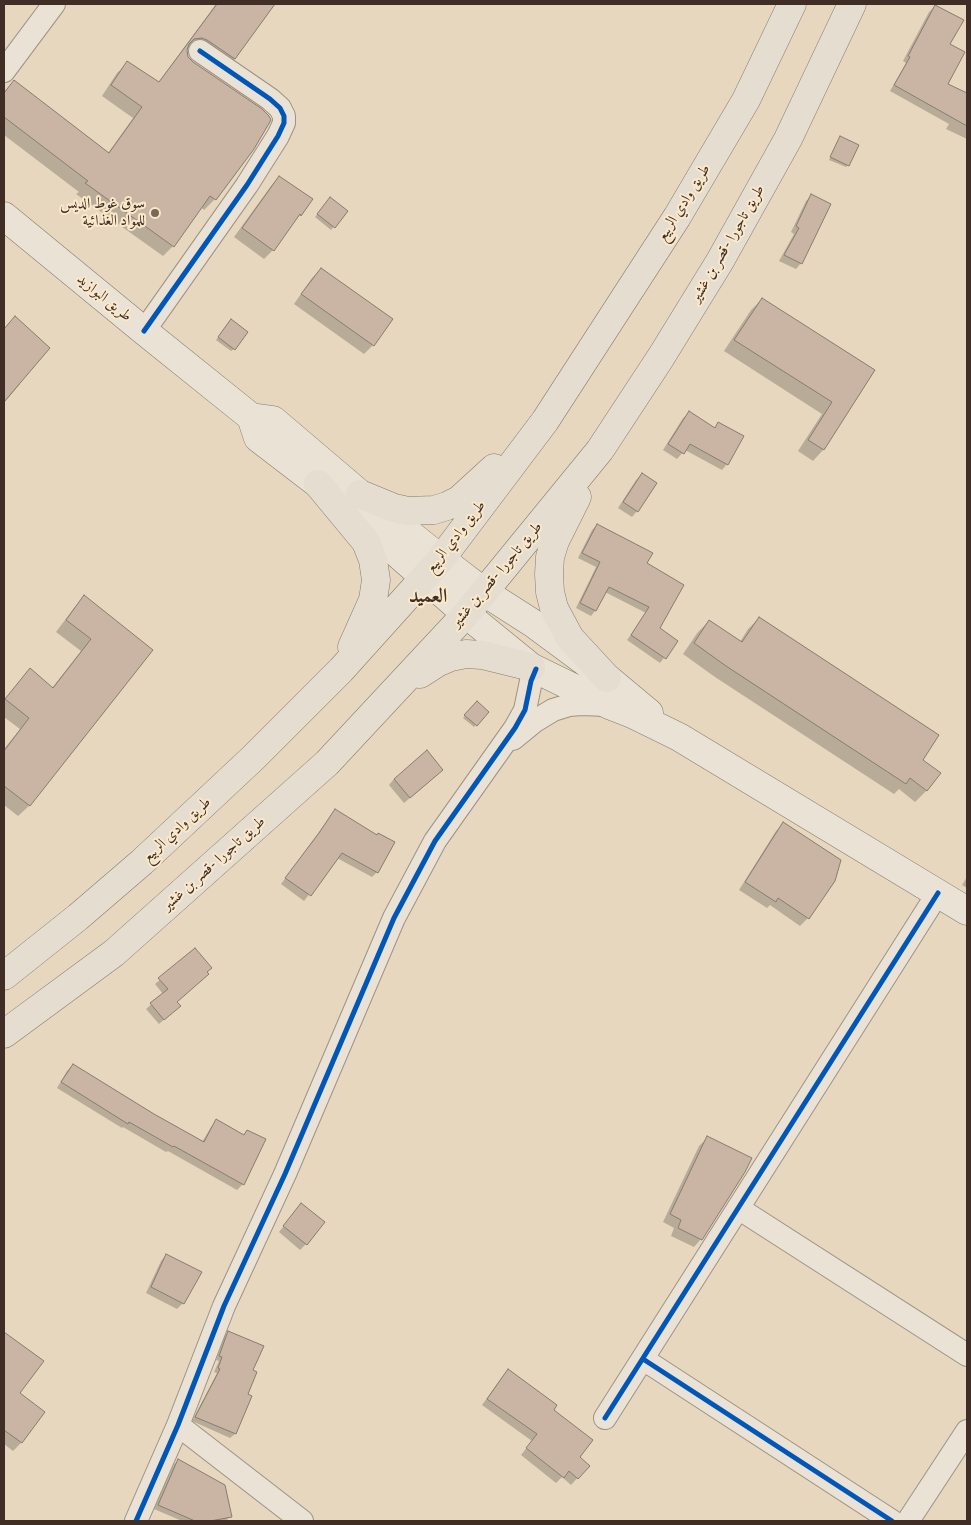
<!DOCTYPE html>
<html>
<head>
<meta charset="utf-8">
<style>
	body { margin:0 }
	#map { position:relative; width:971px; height:1525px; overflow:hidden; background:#e6d7be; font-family:"IM FELL Great Primer",serif }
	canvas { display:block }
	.frame { position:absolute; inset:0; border:5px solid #402d25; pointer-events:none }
</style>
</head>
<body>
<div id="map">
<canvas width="971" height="1525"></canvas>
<div class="frame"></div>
</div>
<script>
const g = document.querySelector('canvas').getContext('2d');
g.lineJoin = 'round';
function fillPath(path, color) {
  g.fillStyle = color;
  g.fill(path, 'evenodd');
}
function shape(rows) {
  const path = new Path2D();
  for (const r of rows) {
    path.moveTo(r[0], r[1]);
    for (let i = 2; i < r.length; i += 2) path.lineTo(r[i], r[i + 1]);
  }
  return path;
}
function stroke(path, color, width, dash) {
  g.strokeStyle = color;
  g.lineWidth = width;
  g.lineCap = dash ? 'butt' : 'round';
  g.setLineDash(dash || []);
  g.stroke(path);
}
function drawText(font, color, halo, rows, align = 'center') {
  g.font = font + ' "IM FELL Great Primer",Amiri,serif';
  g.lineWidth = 4;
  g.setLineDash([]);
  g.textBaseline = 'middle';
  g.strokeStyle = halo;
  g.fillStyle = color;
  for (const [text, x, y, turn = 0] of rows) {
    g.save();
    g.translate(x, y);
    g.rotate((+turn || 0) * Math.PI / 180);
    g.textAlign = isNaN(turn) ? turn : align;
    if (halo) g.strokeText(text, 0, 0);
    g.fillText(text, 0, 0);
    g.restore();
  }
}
fillPath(shape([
	[216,4,274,4,235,59,224,69,197,50,186,48,187,57,253,148,215,199,204,210,201,207,173,246,163,256,76,194,79,192,4,135,4,92,14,82,108,153,133,118,102,96,117,73,128,63,158,83],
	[935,6,948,45,947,85,967,95,967,139,946,129,949,124,890,91,906,63,903,61,929,12],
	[840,138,848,165,846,167,829,160],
	[279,177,311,200,273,250,264,259,234,237,271,186],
	[811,196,801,263,796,269,779,261,794,234,791,232,806,201],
	[328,201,346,211,331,230,315,217],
	[321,269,373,345,364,354,294,304,312,278],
	[762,299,874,370,823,450,813,461,798,451,822,414,724,351,751,310],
	[228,323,234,349,231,351,216,340],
	[4,326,6,328,18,383,20,384,4,403],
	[689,413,714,429,718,424,727,464,722,470,685,450,677,459,663,450,683,418],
	[642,474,637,511,632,517,618,508,636,480],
	[597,525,646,564,658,628,677,641,660,663,627,640,646,613,605,592,595,611,591,616,576,608,596,567,578,558,592,530],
	[84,597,151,651,29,806,18,816,4,805,4,749,20,729,4,717,4,700,30,670,52,688,81,651,56,632,74,608],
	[759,618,921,760,939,774,926,791,915,802,899,789,894,794,715,677,683,654,698,632,709,621,740,642,748,629],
	[477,702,487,712,474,727,463,718],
	[436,776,404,803,389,785,394,779],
	[335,810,377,872,372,877,337,858,304,901,281,884],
	[784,824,834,880,808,918,800,926,770,905,767,908,739,890,776,831],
	[967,877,967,888,962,885],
	[195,950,174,1011,159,1024,146,1009,163,994,155,984],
	[73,1065,153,1115,202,1142,211,1127,217,1121,243,1135,247,1131,264,1140,243,1184,237,1190,168,1151,166,1152,123,1127,122,1128,57,1088,67,1071],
	[707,1138,701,1239,694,1247,671,1236,674,1228,663,1222,699,1146],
	[296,1211,306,1244,300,1250,279,1232],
	[166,1255,201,1272,183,1303,177,1309,146,1293,161,1261],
	[229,1332,251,1371,246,1395,251,1397,235,1434,230,1438,192,1421,217,1373,214,1372,219,1361,216,1360,225,1336],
	[4,1334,42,1362,19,1394,44,1412,21,1443,13,1451,4,1444],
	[508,1371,552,1410,578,1457,588,1466,571,1485,562,1477,556,1483,521,1455,532,1441,482,1405,502,1377],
	[179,1460,230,1516,226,1521,182,1521,154,1509,174,1464]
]), '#0003');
const building = shape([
	[217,4,275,4,235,59,207,40,202,38,194,39,189,44,187,50,188,57,193,62,262,109,269,116,271,120,254,149,216,200,210,196,174,247,85,183,88,181,4,117,4,93,14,80,109,153,142,107,111,85,127,61,159,82,217,4],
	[935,5,964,20,950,44,965,52,948,84,967,93,967,126,894,85,910,57,908,56,935,5],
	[840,136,859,145,849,166,830,157,840,136],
	[279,176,313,199,301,216,300,214,274,251,242,228,279,176],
	[811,194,831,204,802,264,784,255,799,228,796,226,811,194],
	[330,197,348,211,335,228,317,214,330,197],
	[321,268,393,319,374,346,301,294,321,268],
	[762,298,875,370,824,450,808,440,832,402,734,340,762,298],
	[15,316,50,348,4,402,4,329,15,316],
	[231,319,248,332,235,350,218,337,231,319],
	[689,411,715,428,718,422,744,436,728,465,690,444,684,454,668,444,689,411],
	[642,473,657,483,638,512,623,502,642,473],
	[597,524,653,553,647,563,684,585,660,628,678,641,666,659,631,635,649,607,609,587,596,611,580,603,600,562,582,553,597,524],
	[84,595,153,650,30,806,4,786,4,751,29,718,5,699,30,668,53,688,91,639,66,620,84,595],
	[759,617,939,735,923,760,941,773,927,791,910,778,906,784,726,666,694,643,709,620,742,642,759,617],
	[477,701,489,712,477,726,464,715,477,701],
	[427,750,443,770,410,798,394,779,427,750],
	[335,809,377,835,378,833,395,842,378,873,342,853,311,896,285,878,319,833,335,809],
	[783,822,841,860,835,881,809,919,778,898,776,902,745,882,783,822],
	[195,948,212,968,207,972,209,974,177,1002,181,1006,164,1020,150,1003,168,989,158,978,195,948],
	[73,1064,154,1114,204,1142,216,1119,244,1135,247,1130,266,1139,244,1185,174,1146,173,1147,129,1122,128,1124,61,1082,73,1064],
	[707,1136,752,1158,745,1172,702,1240,678,1228,681,1220,670,1214,707,1136],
	[301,1203,325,1222,307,1245,283,1226,301,1203],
	[166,1254,202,1272,184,1304,151,1287,166,1254],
	[228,1331,264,1346,253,1370,257,1372,248,1394,252,1396,236,1434,195,1417,220,1369,218,1368,222,1357,219,1356,228,1331],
	[4,1332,44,1361,20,1393,45,1412,22,1443,4,1430,4,1332],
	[508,1369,557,1405,554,1410,593,1440,580,1457,590,1466,578,1479,569,1471,564,1478,526,1448,537,1434,487,1399,508,1369],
	[178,1459,225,1485,232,1517,210,1521,195,1521,158,1505,178,1459]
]);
fillPath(building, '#cab5a4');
stroke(building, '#867c6f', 1);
const street = shape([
	[4,71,54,4],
	[144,331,247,185,278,136,284,123,284,116,280,108,270,99,200,51],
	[513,739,535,721,553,710,569,705,582,704,606,705],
	[738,1208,967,1355],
	[643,1359,892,1521],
	[605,1418,938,893],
	[178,1425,302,1521],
	[136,1521,178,1425,224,1306,285,1174,394,918,435,841,515,728,525,710,531,681,536,669],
	[908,1521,967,1431]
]);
const secondary = shape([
	[4,216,144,331,251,417],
	[251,417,258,438,318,484,466,614,531,667,609,705,632,714,679,737,967,911],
	[251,417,273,420,360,494,441,559,484,592,534,624,607,678,649,713]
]);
const highway = shape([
	[318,484,366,542,373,560,376,580,373,600,352,647],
	[360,494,394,508,408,511,434,510,447,506,459,500,494,468],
	[577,497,555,541,550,557,549,574,550,592,554,608,570,638,607,678],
	[420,674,437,663,451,657,466,654,482,655,531,667],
	[4,976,78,917,142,862,253,758,341,670,441,559,545,421,677,217,746,100,792,4],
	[4,1034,114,953,327,763,466,614,484,592,600,450,661,357,720,261,788,139,852,4]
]);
stroke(street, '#9d9284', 24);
stroke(secondary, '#867c6f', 29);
stroke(highway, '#867c6f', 29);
stroke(street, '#e9e2d5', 22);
stroke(secondary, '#e9e2d5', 28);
stroke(highway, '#e5ddcf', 28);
stroke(shape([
	[144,331,247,185,278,136,284,123,284,116,280,108,270,99,200,51],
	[643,1359,892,1521],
	[605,1418,938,893],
	[136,1521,178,1425,224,1306,285,1174,394,918,435,841,515,728,525,710,531,681,536,669]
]), '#0057b8', 5);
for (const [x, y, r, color] of [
	[155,213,5,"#7a685b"]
]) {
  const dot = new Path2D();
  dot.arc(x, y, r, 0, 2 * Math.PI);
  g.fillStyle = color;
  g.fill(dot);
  stroke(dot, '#f9e8ca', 2);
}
drawText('15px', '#402d25', '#f9e8ca', [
	["طريق وادي الربيع",684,203,-58],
	["طريق تاجورا -قصر بن غشير",728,244,-60],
	["طريق البوازيد",104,298,39],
	["طريق وادي الربيع",456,537,-52],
	["طريق تاجورا -قصر بن غشير",497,575,-50],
	["طريق وادي الربيع",177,830,-43],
	["طريق تاجورا -قصر بن غشير",214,864,-42]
]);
drawText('15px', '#402d25', '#f9e8ca', [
	["سوق غوط الديس",145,204],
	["للمواد الغذائية",145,221]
], 'right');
drawText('bold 20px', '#402d25', '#f9e8ca', [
	["العميد",428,597]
]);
</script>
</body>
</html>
